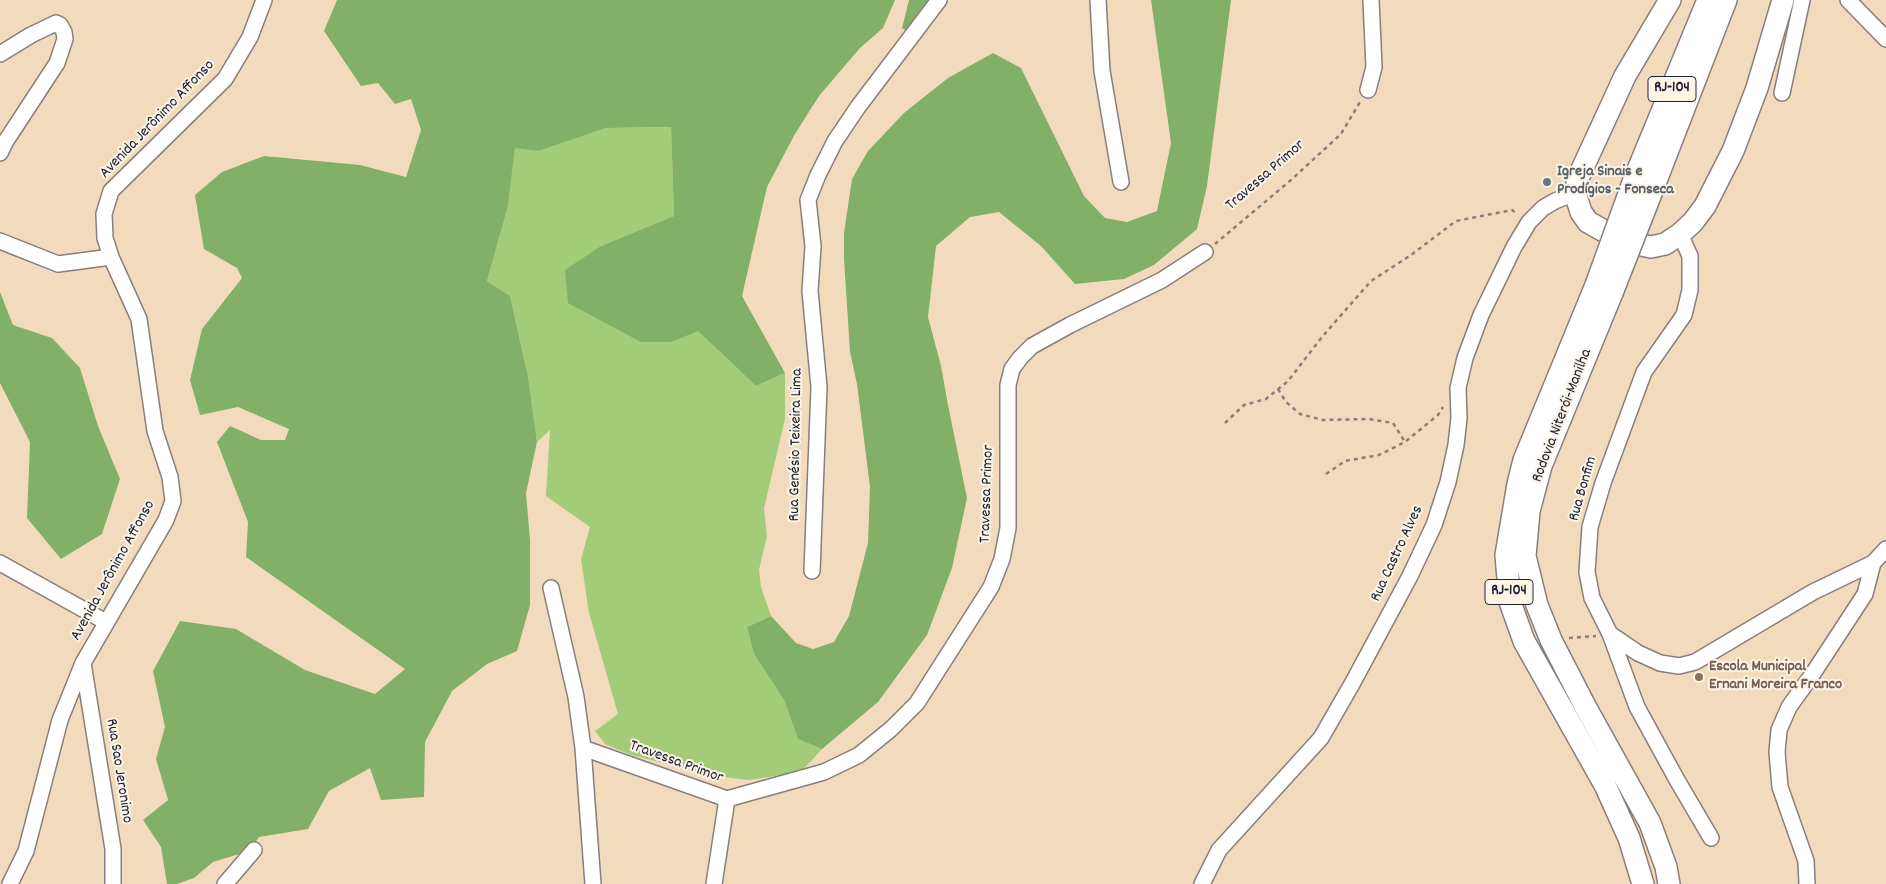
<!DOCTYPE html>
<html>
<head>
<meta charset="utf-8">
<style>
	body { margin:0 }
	canvas { display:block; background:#f2dbbc }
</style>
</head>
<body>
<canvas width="1886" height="884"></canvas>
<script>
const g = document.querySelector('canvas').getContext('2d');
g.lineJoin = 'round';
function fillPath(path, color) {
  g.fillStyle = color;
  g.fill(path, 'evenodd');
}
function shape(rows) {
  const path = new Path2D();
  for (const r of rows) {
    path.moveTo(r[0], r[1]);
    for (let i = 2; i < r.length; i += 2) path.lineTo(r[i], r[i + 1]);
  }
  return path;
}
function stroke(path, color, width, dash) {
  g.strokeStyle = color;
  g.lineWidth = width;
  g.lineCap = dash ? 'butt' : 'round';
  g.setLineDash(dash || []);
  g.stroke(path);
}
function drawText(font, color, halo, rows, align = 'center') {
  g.font = font + ' Dekko,sans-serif';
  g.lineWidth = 4;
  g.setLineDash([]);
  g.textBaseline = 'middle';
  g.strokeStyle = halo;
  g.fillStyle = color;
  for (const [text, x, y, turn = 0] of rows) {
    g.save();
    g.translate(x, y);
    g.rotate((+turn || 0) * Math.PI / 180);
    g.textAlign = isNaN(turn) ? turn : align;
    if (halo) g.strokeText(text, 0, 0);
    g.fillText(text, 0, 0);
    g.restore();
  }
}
fillPath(shape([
	[671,127,674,216,601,246,671,342,697,330,756,386,785,373,785,419,764,508,767,536,759,570,761,587,771,616,747,627,754,654,784,700,798,739,822,749,801,772,749,780,715,776,631,755,605,744,595,731,618,714,589,613,581,559,590,527,546,496,550,430,537,442,528,376,510,296,487,281,508,206,515,147,539,151,606,128]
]), '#a3cc78');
fillPath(shape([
	[337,0,895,0,883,28,860,48,819,96,795,134,767,187,742,296,785,373,756,386,698,331,671,342,641,342,568,303,565,270,601,246,674,216,671,127,606,128,539,151,515,148,508,206,487,281,510,296,528,376,537,442,526,493,530,540,530,605,517,651,487,664,452,691,425,742,424,797,381,800,370,768,329,791,308,829,259,837,249,851,213,862,194,878,177,884,167,884,161,847,143,820,168,800,156,759,165,727,153,671,180,621,236,629,305,670,375,694,405,669,246,557,248,522,217,442,230,426,261,440,285,440,289,429,238,407,200,415,190,380,202,329,242,278,237,268,204,249,195,195,222,172,264,156,360,165,406,177,421,130,411,99,395,104,378,83,361,86,324,31],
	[909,0,934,0,910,33,902,28],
	[1151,0,1231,0,1207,186,1197,229,1154,265,1124,279,1075,284,1041,246,999,212,970,217,936,246,928,317,941,366,948,405,967,498,952,568,927,635,878,702,822,749,798,739,784,700,754,654,747,627,771,616,796,643,813,649,834,642,849,616,868,543,870,487,857,384,850,352,844,259,844,233,852,179,868,151,904,113,948,78,993,53,1021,68,1084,196,1105,218,1127,222,1157,211,1171,143],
	[0,292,13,325,52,338,80,368,98,426,120,479,102,534,61,559,27,518,30,442,0,383]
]), '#82b068');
const minor = shape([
	[1098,0,1102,71,1121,182],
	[1848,0,1886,39],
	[0,54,31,35,56,23,60,25,64,32,65,39,57,63,6,141,0,153],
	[1368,90,1374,67,1371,0],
	[1782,93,1802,0],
	[1680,234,1690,256,1690,290,1684,315,1644,372,1603,483,1590,527,1587,572,1592,598,1610,634,1638,653,1660,663,1679,666,1695,662,1813,592,1873,563,1886,549],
	[0,241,58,264,111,257],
	[0,563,106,622],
	[812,571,819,387,810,291,813,246,808,200,818,175,835,141,858,107,939,0],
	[551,588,576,697,583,748,727,799,824,772,859,755,891,729,917,703,991,587,1002,559,1008,528,1008,385,1012,369,1020,358,1032,346,1070,325,1162,280,1205,252],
	[1610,634,1637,707,1677,780,1711,838],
	[83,663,113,849,113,884],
	[583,748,593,884],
	[10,884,26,851,60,720,83,663,166,520,173,501,170,477,155,431,139,319,111,257,105,238,104,214,111,191,225,79,250,37,264,0],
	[225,884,254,850],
	[714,884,727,799],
	[1202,884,1219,850,1321,738,1352,684,1410,576,1434,525,1448,482,1456,445,1459,418,1458,388,1465,358,1481,315,1514,247,1529,222,1543,208,1555,201,1575,193],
	[1807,884,1806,861,1780,787,1777,752,1779,730,1789,707,1812,675,1865,594,1873,563]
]);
const highway = shape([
	[1670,0,1625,76,1579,176,1575,193,1581,212,1588,222,1622,241,1651,247,1665,244,1680,234,1693,222,1705,206,1733,151,1757,88,1783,0],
	[1635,177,1708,0],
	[1654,186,1726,0],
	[1596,285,1524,460,1518,484,1506,555,1510,602,1524,641,1605,785,1629,838,1643,884],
	[1612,293,1541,466,1529,511,1525,556,1537,605,1551,640,1585,706,1650,823,1666,867,1669,884]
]);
stroke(minor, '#8a7e7c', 18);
stroke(highway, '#8a7e7c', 24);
stroke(shape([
	[1215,244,1291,180,1341,134,1360,102],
	[1278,389,1286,402,1300,414,1323,420,1369,419,1393,423,1405,442],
	[1225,423,1244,405,1266,399,1288,381,1322,337,1371,281,1411,255,1456,221,1512,210,1517,214],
	[1326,474,1345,461,1379,455,1405,442,1438,415,1443,407],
	[1569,638,1596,636]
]), '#8a7e7c', 2.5, [4, 4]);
stroke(minor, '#fff', 15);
stroke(highway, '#fff', 21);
const highwayBridge = shape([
	[1596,285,1635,177],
	[1612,293,1654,186]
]);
stroke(highwayBridge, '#8a7e7c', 24, []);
stroke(highwayBridge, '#fff', 21);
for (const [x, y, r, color] of [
	[1547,182,5,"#6b7280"],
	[1699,677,5,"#8d6e63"]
]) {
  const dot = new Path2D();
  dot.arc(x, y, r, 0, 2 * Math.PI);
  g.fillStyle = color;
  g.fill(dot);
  stroke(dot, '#fcf5e5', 2);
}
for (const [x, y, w] of [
	[1672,89,48],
	[1509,592,48]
]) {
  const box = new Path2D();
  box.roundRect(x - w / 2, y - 12.5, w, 25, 4);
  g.fillStyle = '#fcf5e5';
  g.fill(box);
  stroke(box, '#22223b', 1);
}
drawText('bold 15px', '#22223b', null, [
	["RJ-104",1672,89],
	["RJ-104",1509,592]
]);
drawText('16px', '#22223b', '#fcf5e5', [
	["Avenida Jerônimo Affonso",158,120,-46],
	["Travessa Primor",1266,176,-41],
	["Rodovia Niterói-Manilha",1563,416,-69],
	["Rua Genésio Teixeira Lima",797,445,-89],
	["Rua Bonfim",1584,489,-74],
	["Travessa Primor",988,494,-88],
	["Rua Castro Alves",1398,554,-65],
	["Avenida Jerônimo Affonso",114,571,-61],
	["Travessa Primor",676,763,20],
	["Rua Sao Jeronimo",118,771,81]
]);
drawText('bold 16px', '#5b616d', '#fcf5e5', [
	["Igreja Sinais e",1557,173],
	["Prodígios - Fonseca",1557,191]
], 'left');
drawText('bold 16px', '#785e54', '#fcf5e5', [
	["Escola Municipal",1709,668],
	["Ernani Moreira Franco",1709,686]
], 'left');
</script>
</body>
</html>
